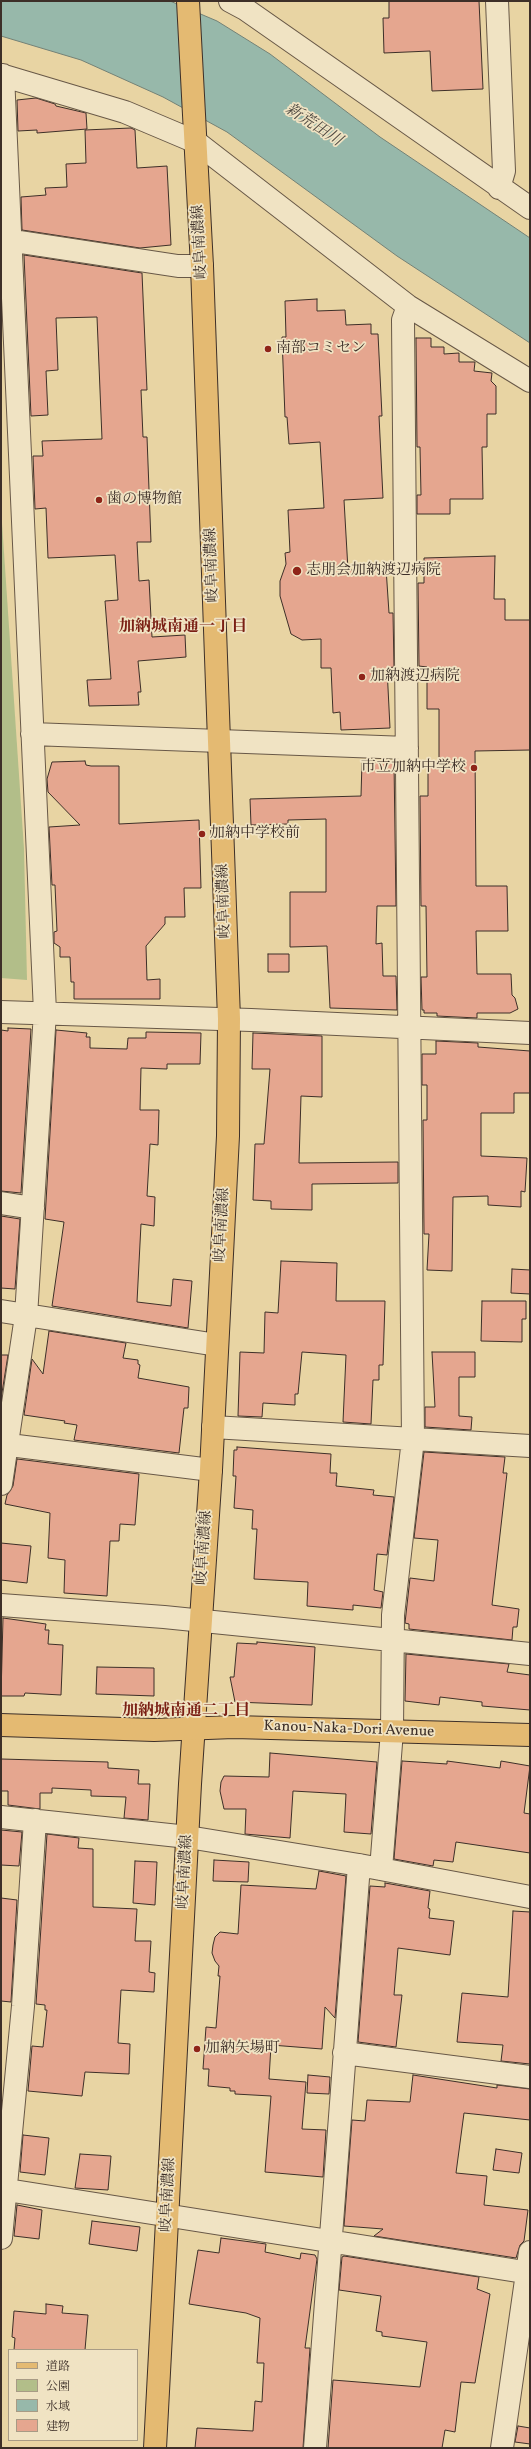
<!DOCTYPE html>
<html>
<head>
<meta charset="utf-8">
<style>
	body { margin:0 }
	#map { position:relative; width:531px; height:2449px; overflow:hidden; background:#e8d4a3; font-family:Vollkorn,"Noto Serif JP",serif }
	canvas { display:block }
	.frame { position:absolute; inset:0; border:2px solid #3d2f28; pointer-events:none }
	.legend { position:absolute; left:8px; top:2349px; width:130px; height:92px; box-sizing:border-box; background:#f0e3c3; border:1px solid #a89b85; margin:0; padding:5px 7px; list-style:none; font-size:12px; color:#3d2f28 }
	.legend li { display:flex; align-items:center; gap:8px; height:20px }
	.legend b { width:20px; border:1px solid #a89b85 }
</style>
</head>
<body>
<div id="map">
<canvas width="531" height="2449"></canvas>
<div class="frame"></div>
<ul class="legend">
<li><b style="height:5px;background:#e4ba72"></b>道路</li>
<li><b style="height:11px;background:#b2be89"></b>公園</li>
<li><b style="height:11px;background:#97b8aa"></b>水域</li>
<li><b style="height:11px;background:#e5a68f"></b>建物</li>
</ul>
</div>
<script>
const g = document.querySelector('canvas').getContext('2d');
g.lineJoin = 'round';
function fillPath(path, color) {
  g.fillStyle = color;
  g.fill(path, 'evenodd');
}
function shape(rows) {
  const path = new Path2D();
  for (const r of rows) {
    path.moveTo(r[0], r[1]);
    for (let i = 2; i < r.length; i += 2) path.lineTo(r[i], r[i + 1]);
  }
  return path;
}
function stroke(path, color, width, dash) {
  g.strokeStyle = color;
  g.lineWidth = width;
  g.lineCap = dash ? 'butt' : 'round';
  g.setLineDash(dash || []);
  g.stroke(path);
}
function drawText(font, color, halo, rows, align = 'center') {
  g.font = font + ' Vollkorn,"Noto Serif JP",serif';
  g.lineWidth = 3.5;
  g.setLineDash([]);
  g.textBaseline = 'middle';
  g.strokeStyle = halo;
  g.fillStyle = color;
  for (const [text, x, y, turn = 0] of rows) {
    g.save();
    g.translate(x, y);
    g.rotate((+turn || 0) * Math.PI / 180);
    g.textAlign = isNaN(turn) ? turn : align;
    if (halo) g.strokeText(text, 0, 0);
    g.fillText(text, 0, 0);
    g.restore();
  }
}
fillPath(shape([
	[1,508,24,849,27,980,1,978]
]), '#b2be89');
const water = shape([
	[1,1,170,1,217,21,270,54,380,137,530,238,530,343,397,256,227,132,163,97,81,60,1,36,1,1]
]);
fillPath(water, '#97b8aa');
stroke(water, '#738176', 1);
const building = shape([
	[389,1,479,1,483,89,432,91,430,51,384,53,383,18,389,18,389,1],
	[36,98,55,104,56,106,86,113,87,129,37,133,37,130,18,131,17,100,36,98],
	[131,128,135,130,137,168,167,166,171,245,140,248,22,230,21,197,46,195,45,188,67,187,66,164,86,163,85,130,131,128],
	[24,255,142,273,147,390,141,390,143,437,147,437,151,542,137,542,139,581,149,580,152,637,185,635,186,657,138,661,141,692,138,692,139,705,89,706,87,680,111,679,105,601,118,600,115,555,48,558,46,508,35,509,33,456,43,456,42,441,102,439,97,317,56,318,58,370,46,371,48,415,31,416,24,255],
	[317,299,317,311,345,310,346,325,371,324,371,334,378,334,382,416,379,416,383,498,344,500,348,570,386,568,389,613,393,613,394,667,387,668,390,728,341,730,340,712,333,713,331,668,321,668,321,639,302,640,291,634,280,596,280,581,286,564,285,553,290,552,288,510,324,508,320,442,289,444,287,417,285,417,282,337,286,337,285,301,317,299],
	[416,338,431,338,431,347,444,347,444,354,459,353,459,362,475,362,474,371,492,373,491,381,496,386,496,414,487,414,487,447,482,447,483,499,450,499,450,514,417,514,417,495,421,495,420,447,417,447,416,338],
	[495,556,494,599,505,599,505,620,530,620,530,750,475,751,476,886,507,886,508,931,476,931,477,974,511,974,512,995,515,998,518,1009,510,1013,477,1013,477,1018,437,1016,437,1013,424,1013,424,1010,422,1010,421,977,427,977,426,906,421,906,420,796,428,796,428,767,439,764,439,709,427,709,427,667,419,666,418,583,424,583,424,558,495,556],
	[85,761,86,765,91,766,119,766,119,824,199,820,201,888,184,888,185,917,165,917,165,924,146,946,147,980,160,979,160,999,74,999,74,982,71,982,70,957,60,957,60,947,54,943,54,932,57,931,55,885,52,885,49,827,80,825,48,792,47,779,52,762,85,761],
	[362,762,394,762,396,906,377,906,376,944,382,943,383,976,396,976,397,1010,330,1008,327,946,290,947,290,892,326,892,326,819,288,820,288,824,251,825,250,799,361,796,362,762],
	[268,954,289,954,289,972,268,972,268,954],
	[8,1028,31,1029,21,1193,1,1191,1,1030,8,1031,8,1028],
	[56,1030,87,1033,86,1037,90,1037,90,1048,127,1049,128,1038,146,1038,146,1032,201,1033,200,1064,167,1064,167,1069,141,1068,140,1110,159,1110,158,1145,150,1144,147,1196,155,1197,154,1226,141,1224,137,1302,171,1306,173,1279,192,1281,188,1328,52,1306,64,1222,45,1219,56,1030],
	[253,1033,322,1036,322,1097,301,1096,299,1163,398,1162,398,1183,312,1184,312,1210,271,1209,271,1201,253,1200,255,1144,264,1144,270,1069,252,1069,253,1033],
	[436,1041,478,1043,478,1047,530,1051,530,1093,514,1093,514,1113,481,1113,481,1156,527,1158,525,1192,521,1191,521,1207,488,1205,488,1196,453,1197,452,1271,427,1270,429,1234,424,1234,423,1120,427,1120,427,1085,422,1085,422,1054,436,1054,436,1041],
	[1,1216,20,1219,15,1289,1,1288,1,1216],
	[281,1261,337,1263,336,1301,385,1301,383,1365,379,1365,379,1380,373,1380,371,1424,343,1422,346,1355,302,1352,298,1394,295,1394,295,1405,263,1403,262,1417,238,1416,240,1352,264,1353,265,1312,278,1313,281,1261],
	[512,1269,530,1270,530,1294,511,1293,512,1269],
	[482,1301,526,1301,526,1319,522,1319,522,1342,481,1341,482,1301],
	[49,1331,126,1343,123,1358,138,1360,138,1364,140,1365,138,1378,189,1387,188,1408,184,1408,179,1453,74,1440,77,1425,64,1423,65,1421,24,1415,32,1359,43,1374,49,1331],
	[432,1352,475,1352,475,1377,459,1377,459,1416,472,1417,471,1430,425,1427,425,1407,435,1407,432,1352],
	[1,1355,8,1355,1,1399,1,1355],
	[237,1447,331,1454,330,1473,337,1473,336,1486,374,1490,373,1495,394,1497,387,1555,377,1554,374,1590,383,1592,381,1608,353,1605,353,1610,307,1606,308,1582,254,1579,257,1529,252,1529,253,1510,234,1508,236,1476,233,1476,234,1450,237,1450,237,1447],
	[424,1452,505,1457,503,1473,507,1473,492,1605,519,1609,517,1627,513,1627,512,1640,409,1629,409,1624,405,1623,410,1578,434,1581,438,1540,414,1538,424,1452],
	[17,1459,139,1474,135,1525,120,1524,119,1541,110,1541,107,1596,64,1593,65,1560,48,1558,50,1513,5,1504,7,1495,13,1486,17,1459],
	[1,1543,31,1546,27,1583,1,1580,1,1543],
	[3,1618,46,1624,45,1630,49,1630,48,1644,63,1645,61,1695,25,1693,24,1696,1,1696,3,1618],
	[257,1642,315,1647,312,1705,235,1702,230,1677,234,1677,237,1643,257,1644,257,1642],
	[406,1654,509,1664,507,1672,530,1675,530,1710,482,1706,482,1702,440,1697,439,1705,405,1701,406,1654],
	[97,1667,154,1668,154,1696,96,1694,97,1667],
	[270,1753,377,1762,371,1834,344,1832,346,1794,293,1791,290,1838,245,1834,246,1809,224,1809,220,1791,221,1782,224,1776,269,1777,270,1753],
	[1,1759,108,1762,108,1768,139,1770,138,1784,150,1784,148,1820,124,1818,126,1797,91,1796,91,1790,52,1788,52,1793,40,1793,40,1809,8,1805,8,1791,1,1791,1,1759],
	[402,1761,447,1764,447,1761,500,1768,501,1761,530,1766,524,1813,530,1814,530,1853,456,1842,453,1862,434,1860,433,1866,394,1859,402,1761],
	[1,1830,22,1832,19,1866,1,1865,1,1830],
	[47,1834,79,1838,78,1848,93,1849,93,1907,137,1909,135,1941,151,1941,149,1972,155,1973,154,1992,121,1990,118,2043,130,2044,129,2074,85,2072,82,2096,28,2091,32,2046,43,2047,47,2010,45,2010,45,2005,36,2004,47,1834],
	[214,1860,249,1862,248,1882,213,1881,214,1860],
	[135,1861,157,1862,155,1905,133,1903,135,1861],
	[319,1871,346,1876,335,2018,325,2007,322,2049,271,2045,269,2079,306,2082,302,2129,326,2130,323,2177,265,2172,271,2096,235,2094,235,2091,230,2091,230,2088,208,2086,209,2069,203,2069,206,2027,216,2028,220,1976,218,1976,219,1966,215,1961,212,1953,213,1945,215,1937,220,1932,238,1934,241,1885,316,1889,319,1871],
	[385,1883,430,1891,428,1908,430,1909,429,1918,454,1921,450,1955,398,1948,394,1995,402,1995,396,2047,358,2042,370,1886,385,1887,385,1883],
	[1,1898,17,1900,11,2002,1,2001,1,1898],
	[513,1911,530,1912,530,2064,501,2061,503,2045,457,2042,462,1993,508,1997,513,1911],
	[308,2075,330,2077,329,2094,307,2093,308,2075],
	[413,2075,497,2088,497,2085,530,2089,530,2120,464,2113,456,2173,487,2176,484,2205,528,2210,524,2241,520,2245,516,2258,374,2236,383,2229,344,2226,352,2120,365,2121,367,2100,410,2102,413,2075],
	[23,2135,49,2138,45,2175,20,2172,23,2135],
	[496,2149,522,2153,519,2173,493,2170,496,2149],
	[80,2154,111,2156,108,2190,75,2188,80,2154],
	[17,2205,42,2210,39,2239,14,2236,17,2205],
	[92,2221,140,2227,137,2251,89,2244,92,2221],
	[221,2238,266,2244,265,2252,300,2259,301,2253,315,2255,317,2259,305,2348,310,2348,303,2448,195,2448,197,2428,253,2431,255,2401,262,2402,264,2363,257,2363,260,2318,246,2313,189,2304,198,2250,219,2253,221,2238],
	[344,2256,479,2277,477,2289,490,2294,475,2383,461,2382,455,2432,445,2430,442,2448,328,2448,333,2380,420,2387,427,2342,382,2336,382,2332,376,2331,381,2296,339,2290,342,2257,344,2256],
	[46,2304,63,2306,62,2313,88,2315,85,2350,14,2350,15,2338,12,2337,14,2311,46,2314,46,2304],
	[518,2426,530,2428,530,2444,515,2442,518,2426]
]);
fillPath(building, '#e5a68f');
stroke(building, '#3d2f28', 1);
const minor = shape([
	[230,1,245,9,530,208],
	[497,1,504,171,499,188],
	[1,75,125,112,196,142,408,306,530,381],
	[1,239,178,266,202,266],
	[32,734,407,748],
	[1,1012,251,1020,530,1033],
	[1,1203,33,1208],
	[1,1311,217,1345],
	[213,1427,530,1446],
	[1,1444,211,1470],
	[1,1484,26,1316,45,1012,3,75],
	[1,1605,164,1617,530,1654],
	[1,1817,188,1837,359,1865,530,1897],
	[381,1869,392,1731,393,1615,413,1439,403,320,408,306],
	[344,2053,530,2077],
	[1,2189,530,2273],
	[1,2238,23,2006,35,1820],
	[315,2448,359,1865],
	[502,2448,530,2252]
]);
const major = shape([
	[155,2448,190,1784,211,1470,228,1136,229,1019,219,741,202,266,188,1]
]);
const highway = shape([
	[1,1725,154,1730,234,1727,530,1735]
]);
stroke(minor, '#685847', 24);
stroke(major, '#3d2f28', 24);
stroke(highway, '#3d2f28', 24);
stroke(minor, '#f0e3c3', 22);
stroke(major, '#e4ba72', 22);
stroke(highway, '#e4ba72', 22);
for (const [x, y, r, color] of [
	[268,349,4,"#8f2418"],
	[99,500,4,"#8f2418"],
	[297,571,5,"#8f2418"],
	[362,677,4,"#8f2418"],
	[474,768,4,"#8f2418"],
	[202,834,4,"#8f2418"],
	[197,2049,4,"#8f2418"]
]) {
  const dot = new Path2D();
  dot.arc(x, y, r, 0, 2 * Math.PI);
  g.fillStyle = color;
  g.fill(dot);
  stroke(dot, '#f0e3c3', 1.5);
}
drawText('15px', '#3d2f28', '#f0e3c3', [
	["岐阜南濃線",201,242,-93],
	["岐阜南濃線",213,565,-92],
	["岐阜南濃線",225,901,-92],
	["岐阜南濃線",223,1225,-87],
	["岐阜南濃線",205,1548,-86],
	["Kanou-Naka-Dori Avenue",349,1730,2],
	["岐阜南濃線",186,1872,-87],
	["岐阜南濃線",169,2195,-87]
]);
drawText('15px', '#3d2f28', '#f0e3c3', [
	["南部コミセン",276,349],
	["歯の博物館",107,500],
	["志朋会加納渡辺病院",306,571],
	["加納渡辺病院",370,677],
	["市立加納中学校",466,768,"right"],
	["加納中学校前",210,834],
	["加納矢場町",205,2049]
], 'left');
drawText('italic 16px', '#4f4a42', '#f0e3c3', [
	["新荒田川",313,126,33]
]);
drawText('bold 16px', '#7a1f14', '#f0e3c3', [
	["加納城南通一丁目",183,628],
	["加納城南通二丁目",186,1712]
]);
</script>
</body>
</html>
